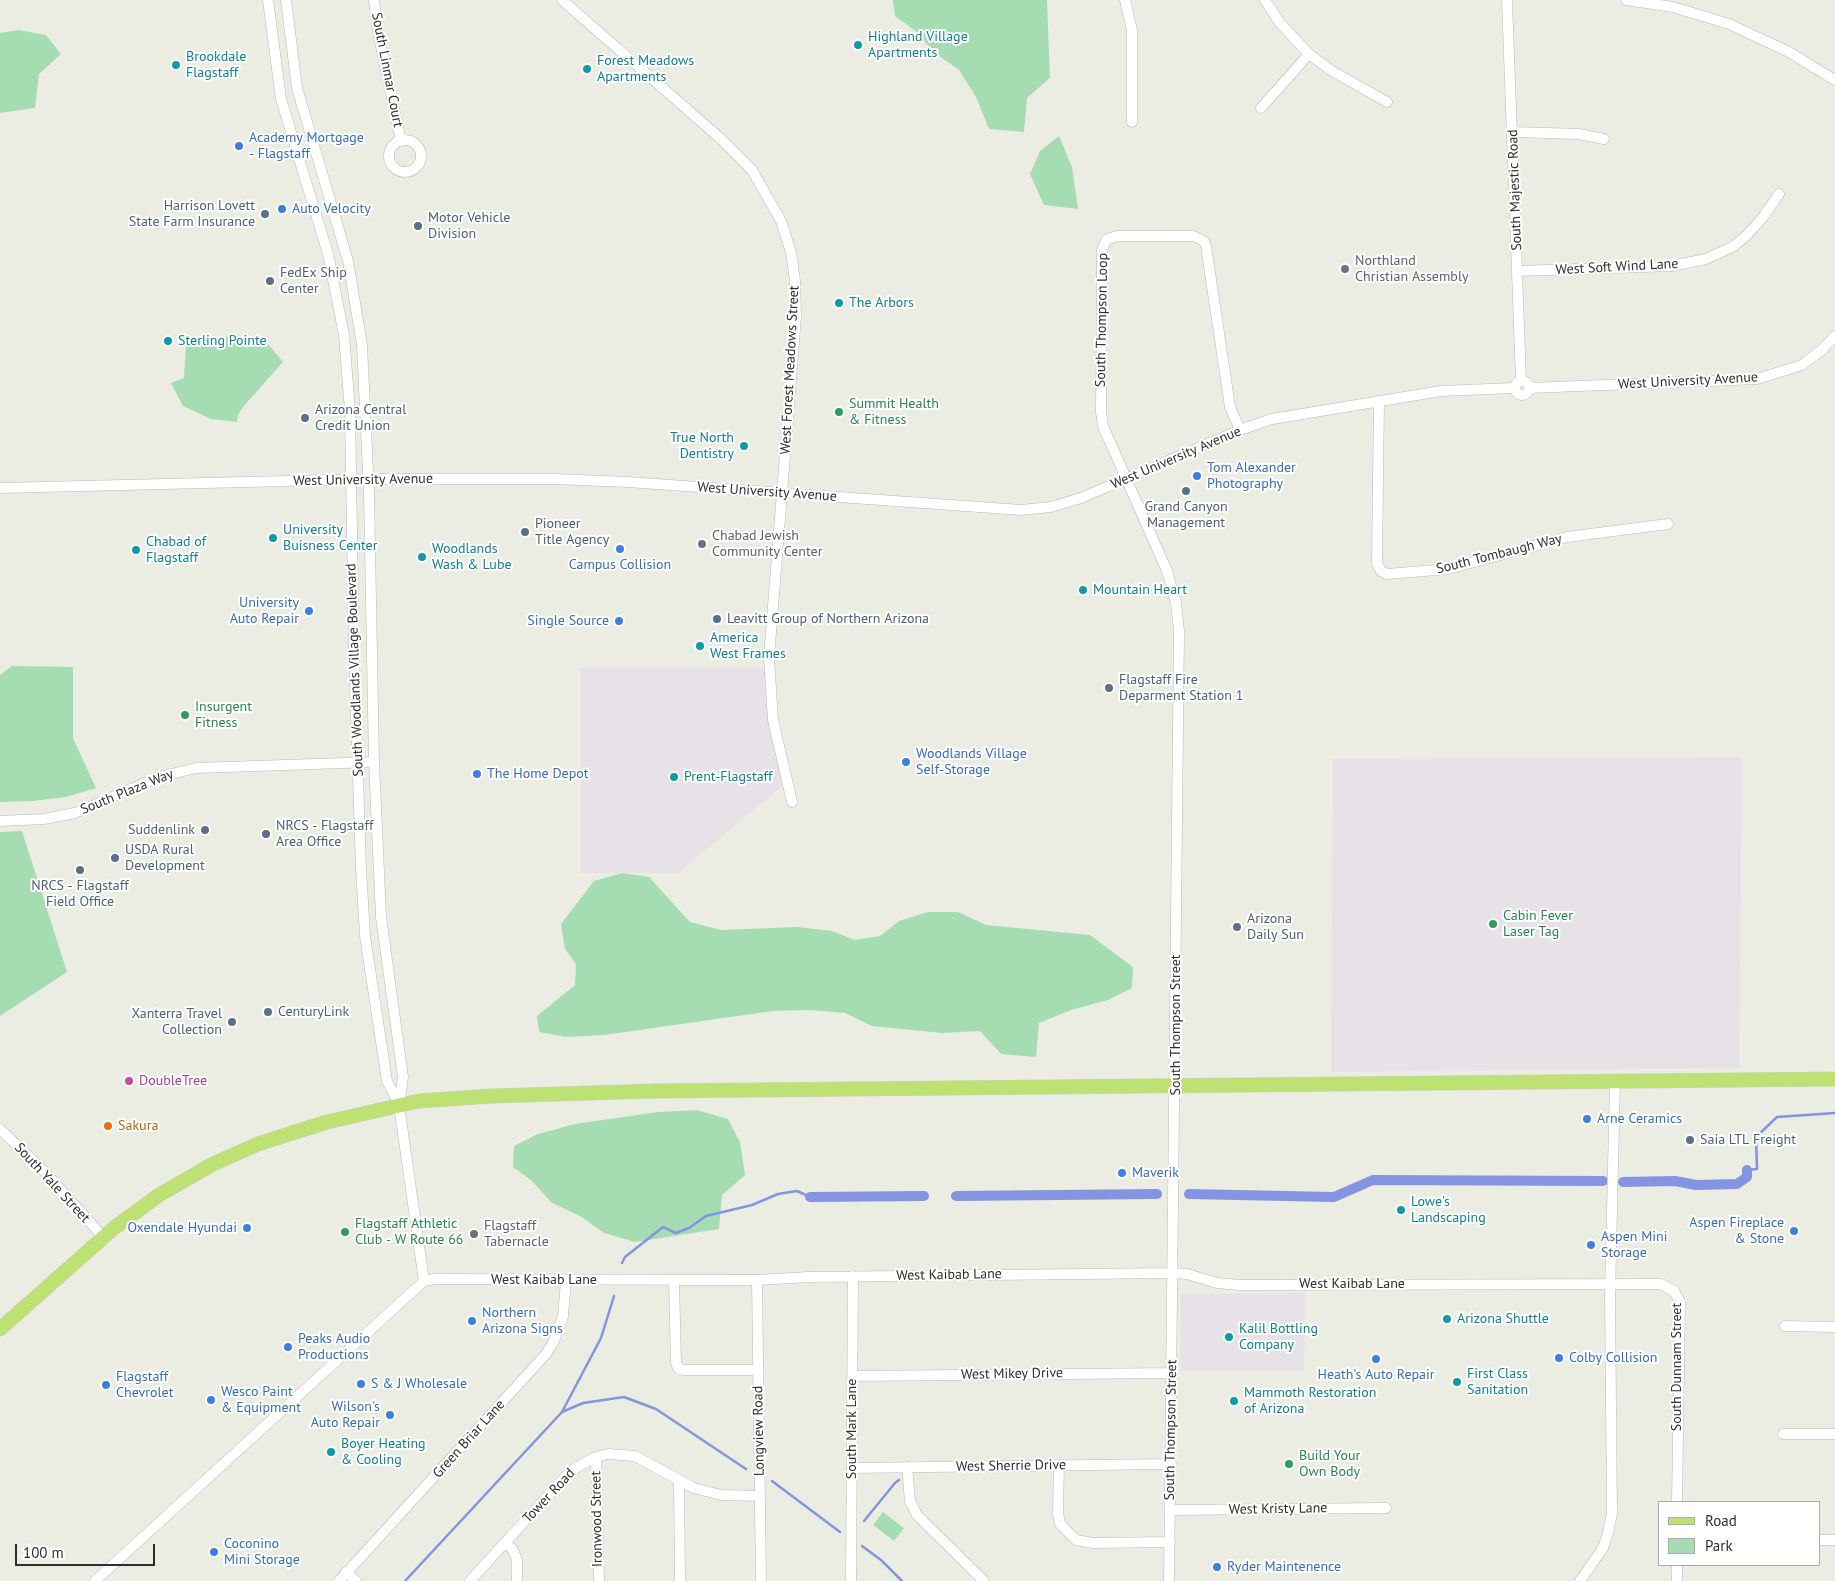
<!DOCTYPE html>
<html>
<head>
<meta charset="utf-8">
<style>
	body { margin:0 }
	#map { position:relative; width:1835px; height:1581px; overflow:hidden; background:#ecede2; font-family:"PT Sans",sans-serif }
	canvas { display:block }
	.legend { position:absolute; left:1658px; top:1501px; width:162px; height:65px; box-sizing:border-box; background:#fff; border:1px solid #ababab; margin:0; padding:6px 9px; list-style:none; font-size:15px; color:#2e2e2e }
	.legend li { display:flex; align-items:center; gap:10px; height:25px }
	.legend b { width:25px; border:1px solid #ababab }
	.scale { position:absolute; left:15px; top:1544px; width:140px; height:22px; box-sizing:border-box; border:2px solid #2e2e2e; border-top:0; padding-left:6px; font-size:15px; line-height:18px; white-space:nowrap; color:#2e2e2e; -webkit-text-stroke:4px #fff; paint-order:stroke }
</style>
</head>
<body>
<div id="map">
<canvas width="1835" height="1581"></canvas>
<ul class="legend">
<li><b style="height:6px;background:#bee174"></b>Road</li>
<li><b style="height:14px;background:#a6dcb2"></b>Park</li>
</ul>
<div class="scale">100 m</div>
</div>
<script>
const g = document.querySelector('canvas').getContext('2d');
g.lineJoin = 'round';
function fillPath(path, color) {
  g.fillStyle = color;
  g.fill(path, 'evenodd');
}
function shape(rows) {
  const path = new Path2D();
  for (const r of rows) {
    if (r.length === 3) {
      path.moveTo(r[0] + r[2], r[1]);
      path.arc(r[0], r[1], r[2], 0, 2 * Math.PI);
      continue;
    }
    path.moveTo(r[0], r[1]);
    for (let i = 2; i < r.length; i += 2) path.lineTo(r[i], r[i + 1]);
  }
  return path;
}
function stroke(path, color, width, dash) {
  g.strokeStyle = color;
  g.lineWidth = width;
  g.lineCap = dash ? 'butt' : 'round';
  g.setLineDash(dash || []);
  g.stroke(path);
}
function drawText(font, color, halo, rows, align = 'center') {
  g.font = font + ' "PT Sans",sans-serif';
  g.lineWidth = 4;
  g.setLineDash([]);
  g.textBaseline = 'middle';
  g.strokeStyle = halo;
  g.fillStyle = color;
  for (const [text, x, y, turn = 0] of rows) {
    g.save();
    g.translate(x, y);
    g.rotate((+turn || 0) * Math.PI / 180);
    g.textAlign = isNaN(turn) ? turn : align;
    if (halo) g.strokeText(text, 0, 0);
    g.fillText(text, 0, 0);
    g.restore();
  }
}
fillPath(shape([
	[581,668,769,668,787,782,678,873,581,873],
	[1742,757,1739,1068,1331,1072,1333,759],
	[1305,1293,1304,1371,1180,1371,1181,1294]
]), '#e6e2e7');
fillPath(shape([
	[893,0,1047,0,1050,78,1027,98,1024,132,989,129,976,97,959,70,935,53,914,30,895,16],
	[19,30,46,35,61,54,39,74,35,108,0,113,0,33],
	[1059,136,1072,167,1078,209,1044,205,1030,174,1040,151],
	[237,335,268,344,283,362,243,407,238,415,237,422,211,419,183,406,171,383,184,378,186,346,203,340],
	[12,666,73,667,73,738,96,788,66,797,33,801,0,802,0,675],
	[22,831,67,972,0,1016,0,832],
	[622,873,649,877,690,922,721,930,797,927,832,931,855,940,880,936,899,921,928,912,958,912,986,925,1090,935,1133,967,1132,988,1108,1000,1071,1010,1039,1023,1036,1057,1001,1054,980,1031,942,1033,872,1026,845,1013,810,1010,772,1011,604,1035,566,1037,539,1032,537,1016,575,985,576,964,565,949,561,924,594,881],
	[697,1110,728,1119,740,1142,745,1175,722,1195,719,1229,635,1242,604,1233,580,1216,552,1203,532,1181,513,1167,514,1146,538,1134,575,1124,658,1112],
	[883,1512,904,1528,894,1541,873,1525]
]), '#a6dcb2');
stroke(shape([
	[1747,1170,1757,1169,1756,1137,1777,1117,1835,1113],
	[622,1263,625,1257,663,1227,676,1233,689,1228,706,1216,752,1205,778,1194,797,1191,810,1197],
	[562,1412,601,1338,614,1296],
	[772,1481,840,1532],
	[864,1521,895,1483,899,1480],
	[862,1546,881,1560,902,1581],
	[405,1581,562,1412,583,1403,624,1397,656,1409,746,1469]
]), '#8494e1', 2.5);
stroke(shape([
	[1623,1182,1675,1181,1696,1185,1737,1184,1747,1177,1747,1170],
	[1189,1194,1334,1197,1373,1180,1603,1181],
	[956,1196,1157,1194],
	[810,1197,924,1196]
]), '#8494e1', 10);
const minor = shape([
	[268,0,281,99,328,254,344,335,350,411,354,654,361,868,365,936,387,1081,399,1104],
	[286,0,297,88,348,261,362,345,369,493,374,762,381,917,403,1077,399,1105,424,1281],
	[374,0,378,32,401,141],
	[562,0,721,139,752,170,781,221,791,252,795,281,796,316,769,657,773,720,792,802],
	[1125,0,1132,30,1132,122],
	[1265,0,1280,23,1309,54,1332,71,1387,102],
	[1507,0,1521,381],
	[1626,0,1673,7,1729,24,1789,52,1835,80],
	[1261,108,1309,54],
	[1513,132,1579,134,1604,139],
	[405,156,16],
	[1517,271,1672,266,1706,259,1734,246,1747,235,1764,216,1779,194],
	[1522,388,7],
	[1529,388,1757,379,1802,365,1823,349,1835,336],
	[1379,401,1377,563,1381,571,1387,574,1448,569,1567,537,1668,524],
	[0,488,369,479,554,479,628,482,1021,510,1051,507,1081,498,1240,430,1272,419,1441,391,1514,388],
	[0,821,44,819,75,813,159,777,196,768,374,762],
	[0,1129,46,1173,103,1237],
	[757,1280,761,1581],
	[674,1281,676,1363,678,1368,683,1370,758,1370],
	[1785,1326,1835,1327],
	[853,1376,1172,1373],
	[1783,1434,1835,1434],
	[596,1457,599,1581],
	[1059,1465,1058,1513,1060,1524,1076,1540,1093,1543,1170,1542],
	[907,1467,910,1501,917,1515,984,1581],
	[852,1468,1171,1464],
	[679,1481,680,1581],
	[1170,1510,1386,1508],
	[1819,1540,1835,1540],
	[506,1543,513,1550,517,1560,517,1581],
	[346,1572,356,1581],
	[95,1581,424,1281,434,1279,757,1280,808,1277,1173,1273,1187,1274,1217,1283,1239,1285,1661,1284,1674,1291,1680,1302,1677,1502],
	[339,1581,546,1354,554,1341,563,1316,566,1280],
	[470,1581,567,1475,577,1467,596,1457,608,1454,635,1456,694,1488,721,1495,759,1496],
	[851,1581,853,1276],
	[1169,1581,1179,631,1176,603,1167,571,1103,426,1101,412,1102,250,1106,240,1117,236,1193,236,1204,241,1206,246,1230,407,1240,430],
	[1580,1581,1603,1548,1608,1533,1612,1513,1610,1296,1615,1081],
	[1677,1581,1677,1565]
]);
const major = shape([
	[0,1329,114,1228,159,1195,213,1164,258,1144,327,1122,419,1101,492,1096,656,1091,1835,1079]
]);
stroke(minor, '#b9b6c0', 11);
stroke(major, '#cdcdcd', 15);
stroke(minor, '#fff', 10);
stroke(major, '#bee174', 14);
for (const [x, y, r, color] of [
	[858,45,5,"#0f9aa8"],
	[176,65,5,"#0f9aa8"],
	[587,69,5,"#0f9aa8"],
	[239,146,5,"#3f7fe0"],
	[282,209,5,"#3f7fe0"],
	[265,214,5,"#5c6f8a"],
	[418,226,5,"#5c6f8a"],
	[1345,269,5,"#6b7280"],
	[270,281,5,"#5c6f8a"],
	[839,303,5,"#0f9aa8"],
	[168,341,5,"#0f9aa8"],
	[839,412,5,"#2e9e5b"],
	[305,418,5,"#5c6f8a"],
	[744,446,5,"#0f9aa8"],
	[1197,476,5,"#3f7fe0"],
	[1186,491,5,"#5c6f8a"],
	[525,532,5,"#5c6f8a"],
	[273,538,5,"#0f9aa8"],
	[702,544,5,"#6b7280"],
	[620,549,5,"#3f7fe0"],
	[136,550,5,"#0f9aa8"],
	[422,557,5,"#0f9aa8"],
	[1083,590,5,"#0f9aa8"],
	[309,611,5,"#3f7fe0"],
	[717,619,5,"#5c6f8a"],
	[619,621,5,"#3f7fe0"],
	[700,646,5,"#0f9aa8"],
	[1109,688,5,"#5c6f8a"],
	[185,715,5,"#2e9e5b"],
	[906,762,5,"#3f7fe0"],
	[477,774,5,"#3f7fe0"],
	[674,777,5,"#0f9aa8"],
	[205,830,5,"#5c6f8a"],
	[266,834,5,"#5c6f8a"],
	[115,858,5,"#5c6f8a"],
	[80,870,5,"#5c6f8a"],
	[1493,924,5,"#2e9e5b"],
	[1237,927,5,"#5c6f8a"],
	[268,1012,5,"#5c6f8a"],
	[232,1022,5,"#5c6f8a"],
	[129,1081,5,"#d1479c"],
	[1587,1119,5,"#3f7fe0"],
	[108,1126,5,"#e8710a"],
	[1690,1140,5,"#5c6f8a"],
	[1122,1173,5,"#3f7fe0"],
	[1401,1210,5,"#0f9aa8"],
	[247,1228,5,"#3f7fe0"],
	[1794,1231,5,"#3f7fe0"],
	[345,1232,5,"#2e9e5b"],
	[474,1234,5,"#6b7280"],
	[1591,1245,5,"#3f7fe0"],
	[1447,1319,5,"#0f9aa8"],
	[472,1321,5,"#3f7fe0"],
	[1229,1337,5,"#0f9aa8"],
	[288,1347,5,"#3f7fe0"],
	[1559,1358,5,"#3f7fe0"],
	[1376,1359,5,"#3f7fe0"],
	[1457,1382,5,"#0f9aa8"],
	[361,1384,5,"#3f7fe0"],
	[106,1385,5,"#3f7fe0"],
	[211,1400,5,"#3f7fe0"],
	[1234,1401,5,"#0f9aa8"],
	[390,1415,5,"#3f7fe0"],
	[331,1452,5,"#0f9aa8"],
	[1289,1464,5,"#2e9e5b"],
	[214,1552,5,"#3f7fe0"],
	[1217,1567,5,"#3f7fe0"]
]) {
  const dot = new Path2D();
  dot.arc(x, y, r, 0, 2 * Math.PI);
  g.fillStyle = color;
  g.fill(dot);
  stroke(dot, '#fff', 2);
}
drawText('14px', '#0d838f', '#fff', [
	["Highland Village",868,37],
	["Apartments",868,53],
	["Brookdale",186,57],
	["Flagstaff",186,73],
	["Forest Meadows",597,61],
	["Apartments",597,77],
	["The Arbors",849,303],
	["Sterling Pointe",178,341],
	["True North",734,438,"right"],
	["Dentistry",734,454,"right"],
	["University",283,530],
	["Buisness Center",283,546],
	["Chabad of",146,542],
	["Flagstaff",146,558],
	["Woodlands",432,549],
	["Wash & Lube",432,565],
	["Mountain Heart",1093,590],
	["America",710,638],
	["West Frames",710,654],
	["Prent-Flagstaff",684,777],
	["Lowe's",1411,1202],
	["Landscaping",1411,1218],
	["Arizona Shuttle",1457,1319],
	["Kalil Bottling",1239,1329],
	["Company",1239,1345],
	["First Class",1467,1374],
	["Sanitation",1467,1390],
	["Mammoth Restoration",1244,1393],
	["of Arizona",1244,1409],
	["Boyer Heating",341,1444],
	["& Cooling",341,1460]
], 'left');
drawText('14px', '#2e2e2e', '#fff', [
	["South Linmar Court",387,70,79],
	["South Majestic Road",1515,190,-92],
	["West Soft Wind Lane",1617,267,-3],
	["South Thompson Loop",1102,320,-89],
	["West Forest Meadows Street",790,370,-87],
	["West University Avenue",1688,381,-3],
	["West University Avenue",1176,458,-23],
	["West University Avenue",363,480,-1],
	["West University Avenue",767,492,4],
	["South Tombaugh Way",1499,554,-14],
	["South Woodlands Village Boulevard",355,670,-92],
	["South Plaza Way",127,792,-22],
	["South Thompson Street",1176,1025,-90],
	["South Yale Street",52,1183,47],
	["West Kaibab Lane",949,1275,-1],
	["West Kaibab Lane",544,1280],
	["West Kaibab Lane",1352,1284],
	["South Dunnam Street",1677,1367,-90],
	["West Mikey Drive",1012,1374,-1],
	["South Mark Lane",852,1429,-90],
	["South Thompson Street",1171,1430,-89],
	["Longview Road",759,1431,-91],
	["Green Briar Lane",469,1439,-48],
	["West Sherrie Drive",1011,1466,-1],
	["Tower Road",549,1496,-47],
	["West Kristy Lane",1278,1509,-1],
	["Ironwood Street",597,1519,-91]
]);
drawText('14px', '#366cbe', '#fff', [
	["Academy Mortgage",249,138],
	["- Flagstaff",249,154],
	["Auto Velocity",292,209],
	["Tom Alexander",1207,468],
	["Photography",1207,484],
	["Campus Collision",620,565,"center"],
	["University",299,603,"right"],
	["Auto Repair",299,619,"right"],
	["Single Source",609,621,"right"],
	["Woodlands Village",916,754],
	["Self-Storage",916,770],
	["The Home Depot",487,774],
	["Arne Ceramics",1597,1119],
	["Maverik",1132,1173],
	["Aspen Fireplace",1784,1223,"right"],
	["& Stone",1784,1239,"right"],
	["Oxendale Hyundai",237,1228,"right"],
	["Aspen Mini",1601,1237],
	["Storage",1601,1253],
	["Northern",482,1313],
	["Arizona Signs",482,1329],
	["Peaks Audio",298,1339],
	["Productions",298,1355],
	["Colby Collision",1569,1358],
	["Heath's Auto Repair",1376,1375,"center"],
	["Flagstaff",116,1377],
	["Chevrolet",116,1393],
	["S & J Wholesale",371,1384],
	["Wesco Paint",221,1392],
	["& Equipment",221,1408],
	["Wilson's",380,1407,"right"],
	["Auto Repair",380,1423,"right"],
	["Coconino",224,1544],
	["Mini Storage",224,1560],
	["Ryder Maintenence",1227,1567]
], 'left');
drawText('14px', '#4e5e75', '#fff', [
	["Harrison Lovett",255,206,"right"],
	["State Farm Insurance",255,222,"right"],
	["Motor Vehicle",428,218],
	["Division",428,234],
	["FedEx Ship",280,273],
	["Center",280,289],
	["Arizona Central",315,410],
	["Credit Union",315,426],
	["Grand Canyon",1186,507,"center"],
	["Management",1186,523,"center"],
	["Pioneer",535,524],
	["Title Agency",535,540],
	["Leavitt Group of Northern Arizona",727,619],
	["Flagstaff Fire",1119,680],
	["Deparment Station 1",1119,696],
	["NRCS - Flagstaff",276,826],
	["Area Office",276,842],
	["Suddenlink",195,830,"right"],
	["USDA Rural",125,850],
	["Development",125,866],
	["NRCS - Flagstaff",80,886,"center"],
	["Field Office",80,902,"center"],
	["Arizona",1247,919],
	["Daily Sun",1247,935],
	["CenturyLink",278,1012],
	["Xanterra Travel",222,1014,"right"],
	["Collection",222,1030,"right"],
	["Saia LTL Freight",1700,1140]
], 'left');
drawText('14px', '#5b616d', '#fff', [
	["Northland",1355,261],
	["Christian Assembly",1355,277],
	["Chabad Jewish",712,536],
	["Community Center",712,552],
	["Flagstaff",484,1226],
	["Tabernacle",484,1242]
], 'left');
drawText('14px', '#27864d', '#fff', [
	["Summit Health",849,404],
	["& Fitness",849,420],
	["Insurgent",195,707],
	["Fitness",195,723],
	["Cabin Fever",1503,916],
	["Laser Tag",1503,932],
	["Flagstaff Athletic",355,1224],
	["Club - W Route 66",355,1240],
	["Build Your",1299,1456],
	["Own Body",1299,1472]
], 'left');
drawText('14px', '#b23c85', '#fff', [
	["DoubleTree",139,1081]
], 'left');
drawText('14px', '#c56008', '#fff', [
	["Sakura",118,1126]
], 'left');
</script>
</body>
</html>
